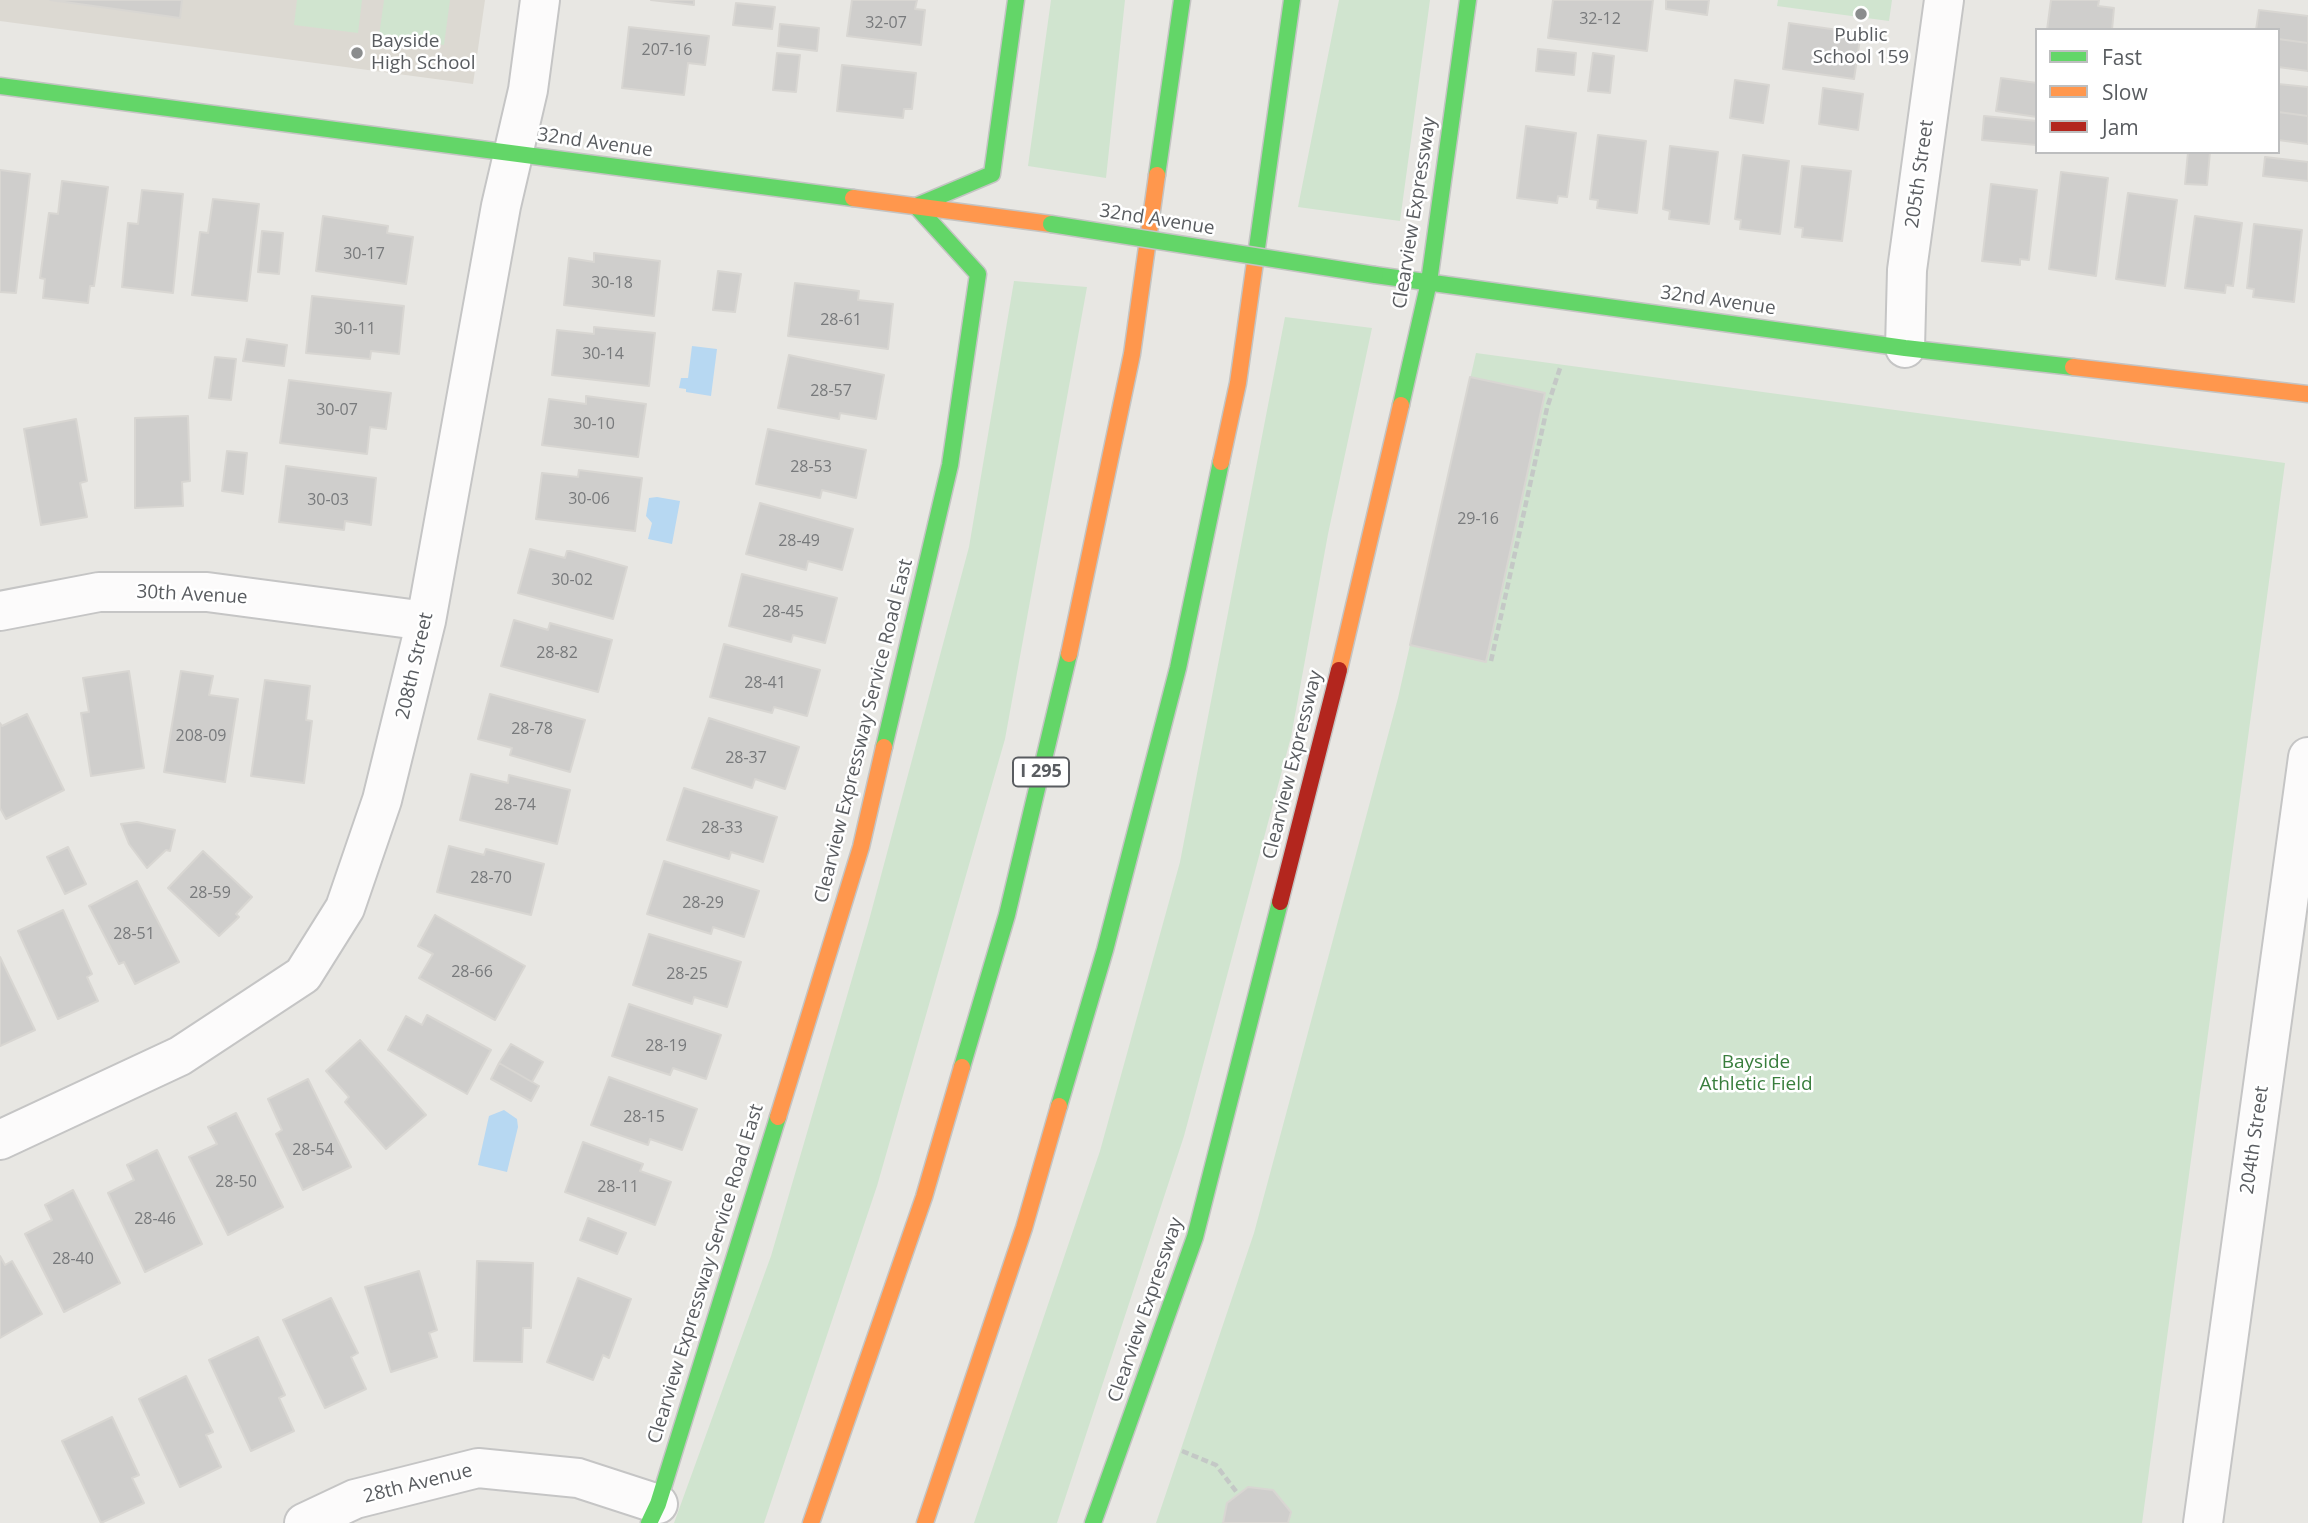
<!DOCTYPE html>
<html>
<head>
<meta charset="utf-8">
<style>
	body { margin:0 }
	#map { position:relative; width:2308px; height:1523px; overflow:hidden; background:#e8e7e3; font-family:"Open Sans",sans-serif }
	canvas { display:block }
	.legend { position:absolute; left:2035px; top:28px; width:245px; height:126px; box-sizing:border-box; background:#fff; border:2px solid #bdbebf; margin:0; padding:9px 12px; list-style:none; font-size:21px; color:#595c60 }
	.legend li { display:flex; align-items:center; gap:14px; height:35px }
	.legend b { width:35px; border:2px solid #bdbebf }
</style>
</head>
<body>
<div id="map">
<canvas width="2308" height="1523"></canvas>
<ul class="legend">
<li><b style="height:9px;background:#63d668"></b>Fast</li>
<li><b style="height:9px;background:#ff974d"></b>Slow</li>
<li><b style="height:9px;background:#b3261e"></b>Jam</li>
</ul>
</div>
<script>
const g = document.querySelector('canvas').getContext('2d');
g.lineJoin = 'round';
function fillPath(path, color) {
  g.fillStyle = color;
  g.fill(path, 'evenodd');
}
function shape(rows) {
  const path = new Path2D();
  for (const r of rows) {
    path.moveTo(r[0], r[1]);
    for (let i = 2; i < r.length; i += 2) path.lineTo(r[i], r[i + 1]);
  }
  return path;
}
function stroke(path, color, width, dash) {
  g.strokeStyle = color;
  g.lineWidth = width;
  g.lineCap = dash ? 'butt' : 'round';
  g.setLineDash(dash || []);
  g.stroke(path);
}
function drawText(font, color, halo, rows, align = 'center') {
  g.font = font + ' "Open Sans",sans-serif';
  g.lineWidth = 5;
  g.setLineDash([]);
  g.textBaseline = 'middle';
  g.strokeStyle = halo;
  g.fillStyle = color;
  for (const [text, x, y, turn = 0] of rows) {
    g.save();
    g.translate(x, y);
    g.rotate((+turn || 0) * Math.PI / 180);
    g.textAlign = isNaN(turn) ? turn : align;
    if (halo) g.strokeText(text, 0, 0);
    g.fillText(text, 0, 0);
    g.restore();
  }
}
fillPath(shape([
	[0,0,485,0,473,84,0,21]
]), '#dcd9d2');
fillPath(shape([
	[297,0,362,0,358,33,294,25],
	[384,0,450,0,444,45,379,36],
	[1051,0,1125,0,1106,178,1028,166],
	[1339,0,1430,0,1400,221,1298,207],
	[1778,0,1892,0,1889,21,1777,6],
	[1014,281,1087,287,1005,739,877,1186,764,1523,674,1523,771,1256,868,924,969,547],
	[1285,317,1372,328,1328,534,1291,737,1184,1136,1057,1523,974,1523,1100,1151,1180,862],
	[1476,353,2285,463,2142,1523,1156,1523,1254,1233,1398,698]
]), '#d0e4cf');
fillPath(shape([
	[692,346,717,349,711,396,686,392,686,389,679,388,681,378,688,378],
	[657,497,680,501,672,544,648,539,652,523,646,516,649,498],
	[504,1110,517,1119,518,1127,507,1172,478,1165,489,1116]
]), '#b7d8f2');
const building = shape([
	[50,0,182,0,180,18,50,0],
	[651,0,694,0,694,5,651,0],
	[852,0,917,0,915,9,925,10,921,45,847,36,852,0],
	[1553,0,1653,0,1647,51,1548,38,1553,0],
	[1666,0,1709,0,1707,15,1666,9,1666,0],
	[2051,0,2099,0,2098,6,2114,8,2112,30,2047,30,2051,0],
	[736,3,775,7,772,29,733,25,736,3],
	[2259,10,2308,16,2308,43,2278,39,2278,30,2256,30,2259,10],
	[1789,23,1852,32,1851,38,1860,39,1854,79,1783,69,1789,23],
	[780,24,819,28,817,51,778,46,780,24],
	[629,27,709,36,705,65,688,63,684,95,622,88,629,27],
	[2278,39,2308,43,2308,71,2278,67,2278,39],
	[1538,49,1576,53,1574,75,1536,71,1538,49],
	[777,53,800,55,796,92,773,90,777,53],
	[1593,53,1614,56,1610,93,1588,91,1593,53],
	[842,65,916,73,912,109,904,109,903,118,837,111,842,65],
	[2001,78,2037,83,2037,117,1996,111,2001,78],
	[1735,80,1769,85,1763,123,1730,118,1735,80],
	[2278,84,2308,87,2308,116,2278,112,2278,84],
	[1823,88,1863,94,1858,130,1819,124,1823,88],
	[2278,112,2308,116,2308,144,2278,140,2278,112],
	[1984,116,2037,121,2036,145,1982,140,1984,116],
	[1526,126,1576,133,1567,197,1558,196,1557,203,1517,198,1526,126],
	[1598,135,1646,141,1637,213,1597,208,1598,200,1590,199,1598,135],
	[1670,146,1718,152,1709,224,1669,219,1670,211,1663,209,1670,146],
	[2188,152,2210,152,2207,185,2185,184,2188,152],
	[1743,155,1789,161,1780,234,1740,229,1741,220,1735,219,1743,155],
	[2265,157,2308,162,2308,181,2263,176,2265,157],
	[1802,166,1851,171,1842,241,1802,237,1803,228,1795,227,1802,166],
	[0,170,30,174,16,293,0,292,0,170],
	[2061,172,2108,178,2096,276,2049,269,2061,172],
	[62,181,108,187,94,286,90,286,88,303,43,298,45,279,40,278,49,213,58,214,62,181],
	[1991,184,2037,190,2029,260,2020,259,2020,265,1982,261,1991,184],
	[142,190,183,194,173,293,122,287,128,223,138,224,142,190],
	[2128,193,2177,200,2165,286,2116,279,2128,193],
	[213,199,259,204,247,301,192,295,200,232,208,233,213,199],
	[323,216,388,226,387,233,413,237,406,284,316,271,323,216],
	[2195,216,2242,223,2233,286,2226,285,2225,293,2185,288,2195,216],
	[2254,224,2302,230,2294,302,2253,297,2254,289,2247,288,2254,224],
	[262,231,283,233,279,274,258,272,262,231],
	[594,253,660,261,654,316,564,305,569,258,594,262,594,253],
	[718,271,741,274,735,312,713,310,718,271],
	[795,283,859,291,858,300,893,304,888,349,788,336,795,283],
	[312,296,404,306,399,354,371,351,370,359,306,353,312,296],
	[594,327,655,333,649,386,552,375,557,330,594,334,594,327],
	[247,339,287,345,284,366,243,361,247,339],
	[789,355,884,375,876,419,840,413,839,419,778,408,789,355],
	[215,357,236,359,231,400,209,398,215,357],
	[1470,377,1545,393,1486,662,1410,645,1470,377],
	[289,380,391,393,386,429,370,427,367,454,280,443,289,380],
	[586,396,646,404,638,457,542,445,549,399,586,404,586,396],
	[188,416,190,481,182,482,183,506,135,508,135,418,188,416],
	[76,419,87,481,80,483,87,517,41,525,24,429,76,419],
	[768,429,866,450,856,498,822,490,820,498,756,484,768,429],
	[227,451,247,453,243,494,222,491,227,451],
	[286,466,376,478,371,525,345,521,344,530,279,522,286,466],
	[579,470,642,478,635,531,536,519,542,473,578,477,579,470],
	[760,503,853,529,842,570,808,561,806,570,746,554,760,503],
	[530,549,565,558,567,551,570,551,627,567,613,619,518,593,530,549],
	[742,574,837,598,825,643,793,635,791,642,729,626,742,574],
	[514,620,548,630,550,623,612,640,598,692,501,666,514,620],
	[724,644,820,670,807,716,774,707,772,713,710,697,724,644],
	[129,671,144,768,91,776,81,713,89,712,83,678,129,671],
	[181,671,213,676,209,695,238,699,225,782,164,772,181,671],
	[265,680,310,686,306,720,312,721,304,783,251,776,265,680],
	[490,694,585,720,570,772,510,755,512,748,478,739,490,694],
	[27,714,64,790,6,819,0,808,0,723,2,726,27,714],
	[709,718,799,747,785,789,755,779,752,788,692,768,709,718],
	[471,774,508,783,509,775,570,790,557,844,460,820,471,774],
	[684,788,777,817,763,862,731,852,729,859,667,840,684,788],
	[137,822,175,830,170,851,166,850,147,868,129,844,121,824,137,822],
	[449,846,484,855,486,849,544,864,531,915,437,892,449,846],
	[68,847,86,884,65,894,47,857,68,847],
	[203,851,252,897,236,914,239,917,219,936,168,888,203,851],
	[664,861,759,891,744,937,713,927,711,934,647,914,664,861],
	[137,881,179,962,135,984,124,962,119,964,89,906,137,881],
	[63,910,92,974,87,977,98,1001,58,1019,18,931,63,910],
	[435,915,525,966,495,1020,419,978,433,954,418,946,435,915],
	[649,934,741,962,727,1007,694,997,692,1004,633,985,649,934],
	[0,957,35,1030,0,1046,0,957],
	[629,1004,721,1035,706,1079,673,1068,670,1075,612,1056,629,1004],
	[427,1015,491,1050,467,1094,388,1050,406,1016,422,1025,427,1015],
	[360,1040,426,1115,386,1149,345,1102,349,1097,326,1071,360,1040],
	[511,1044,543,1062,532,1082,499,1063,511,1044],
	[499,1063,539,1086,531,1101,491,1079,499,1063],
	[609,1077,697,1109,682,1150,650,1139,648,1145,591,1125,609,1077],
	[308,1079,351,1167,303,1190,276,1134,282,1130,268,1099,308,1079],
	[236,1113,283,1207,228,1235,189,1157,217,1144,208,1127,236,1113],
	[583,1142,643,1164,640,1171,671,1182,655,1225,565,1192,583,1142],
	[157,1150,202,1244,145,1272,108,1193,134,1180,127,1165,157,1150],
	[73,1190,120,1283,64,1312,25,1234,52,1220,45,1205,73,1190],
	[588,1218,626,1233,617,1254,580,1240,588,1218],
	[0,1256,5,1265,12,1261,42,1314,0,1338,0,1256],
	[477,1261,533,1263,531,1328,523,1328,522,1362,474,1361,477,1261],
	[419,1271,437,1330,429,1333,437,1357,391,1372,365,1287,419,1271],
	[578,1278,631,1299,609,1358,603,1355,593,1380,547,1362,578,1278],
	[331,1298,358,1353,351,1357,366,1389,325,1408,283,1320,331,1298],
	[258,1337,285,1395,279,1398,294,1431,251,1451,209,1360,258,1337],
	[186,1376,213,1432,206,1435,221,1467,180,1487,139,1399,186,1376],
	[112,1417,139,1475,132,1478,144,1503,101,1523,62,1441,112,1417],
	[1248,1487,1273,1490,1291,1512,1288,1523,1223,1523,1227,1503,1248,1487]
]);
fillPath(building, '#cfcecc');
stroke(building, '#d8d6d2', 2);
const street = shape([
	[1905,348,1907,270,1944,0],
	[0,611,99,592,207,592,426,621],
	[0,1140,180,1056,303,975,345,908,382,800,426,621,501,206,528,90,540,0],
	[304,1523,355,1499,478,1468,578,1478,658,1504],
	[2203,1523,2308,757]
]);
const fast = shape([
	[0,86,853,198],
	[1157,175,1182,0],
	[1256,255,1292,0],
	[1375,275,1905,348,2073,367],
	[1401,405,1429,282,1468,0],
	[884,747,950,465,978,274,916,206,992,174,1016,0],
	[962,1067,1007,915,1069,654],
	[1059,1106,1105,950,1178,668,1221,462],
	[649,1523,658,1504,778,1117],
	[1093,1523,1195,1237,1280,902]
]);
const slow = shape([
	[853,198,1051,224],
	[2073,367,2308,394],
	[1221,462,1238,383,1256,255],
	[1069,654,1132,354,1157,175],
	[1339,670,1401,405],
	[778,1117,861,847,884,747],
	[811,1523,924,1197,962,1067],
	[925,1523,1024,1228,1059,1106]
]);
const jam = shape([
	[1280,902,1339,670]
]);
stroke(street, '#c5c5c5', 42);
stroke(fast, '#c4c4c3', 19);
stroke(slow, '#c4c4c3', 19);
stroke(jam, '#c4c4c3', 19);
stroke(shape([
	[1491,661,1547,408,1561,365],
	[1182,1451,1216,1465,1238,1494]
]), '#c4c8c6', 4.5, [7, 3.5]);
stroke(street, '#fcfbfb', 38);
stroke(fast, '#63d668', 16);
stroke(slow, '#ff974d', 16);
stroke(jam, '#b3261e', 16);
const fastBridge = shape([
	[1051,224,1375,275]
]);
stroke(fastBridge, '#c4c4c3', 19, []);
stroke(fastBridge, '#63d668', 16);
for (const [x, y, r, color] of [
	[1861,14,7,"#8b8d8e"],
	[357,53,7,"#8b8d8e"]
]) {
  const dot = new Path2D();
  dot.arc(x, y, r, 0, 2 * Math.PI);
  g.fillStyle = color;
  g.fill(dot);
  stroke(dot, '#fff', 2.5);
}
drawText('16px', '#787a7c', null, [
	["32-12",1600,19],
	["32-07",886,23],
	["207-16",667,50],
	["30-17",364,254],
	["30-18",612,283],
	["28-61",841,320],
	["30-11",355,329],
	["30-14",603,354],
	["28-57",831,391],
	["30-07",337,410],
	["30-10",594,424],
	["28-53",811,467],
	["30-06",589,499],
	["30-03",328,500],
	["29-16",1478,519],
	["28-49",799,541],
	["30-02",572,580],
	["28-45",783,612],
	["28-82",557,653],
	["28-41",765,683],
	["28-78",532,729],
	["208-09",201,736],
	["28-37",746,758],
	["28-74",515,805],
	["28-33",722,828],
	["28-70",491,878],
	["28-59",210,893],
	["28-29",703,903],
	["28-51",134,934],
	["28-66",472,972],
	["28-25",687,974],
	["28-19",666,1046],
	["28-15",644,1117],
	["28-54",313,1150],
	["28-50",236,1182],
	["28-11",618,1187],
	["28-46",155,1219],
	["28-40",73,1259]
]);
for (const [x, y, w] of [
	[1041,772,56]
]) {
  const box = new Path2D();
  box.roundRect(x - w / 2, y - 14.5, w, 29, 5);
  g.fillStyle = '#fff';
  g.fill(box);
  stroke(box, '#595c60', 2);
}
drawText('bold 18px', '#595c60', null, [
	["I 295",1041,772]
]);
drawText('19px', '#595c60', '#fff', [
	["Public",1861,36],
	["School 159",1861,58],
	["Bayside",371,42,"left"],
	["High School",371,64,"left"]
]);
drawText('19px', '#595c60', '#fff', [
	["32nd Avenue",595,143,8],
	["205th Street",1920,174,-82],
	["Clearview Expressway",1415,213,-81],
	["32nd Avenue",1157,220,9],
	["32nd Avenue",1718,301,8],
	["30th Avenue",192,595,3],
	["208th Street",415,666,-77],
	["Clearview Expressway Service Road East",864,731,-76],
	["Clearview Expressway",1293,765,-76],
	["204th Street",2255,1140,-82],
	["Clearview Expressway Service Road East",706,1274,-73],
	["Clearview Expressway",1146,1310,-71],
	["28th Avenue",418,1484,-14]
]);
drawText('19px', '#397e3d', '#fff', [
	["Bayside",1756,1063],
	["Athletic Field",1756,1085]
]);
</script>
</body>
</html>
